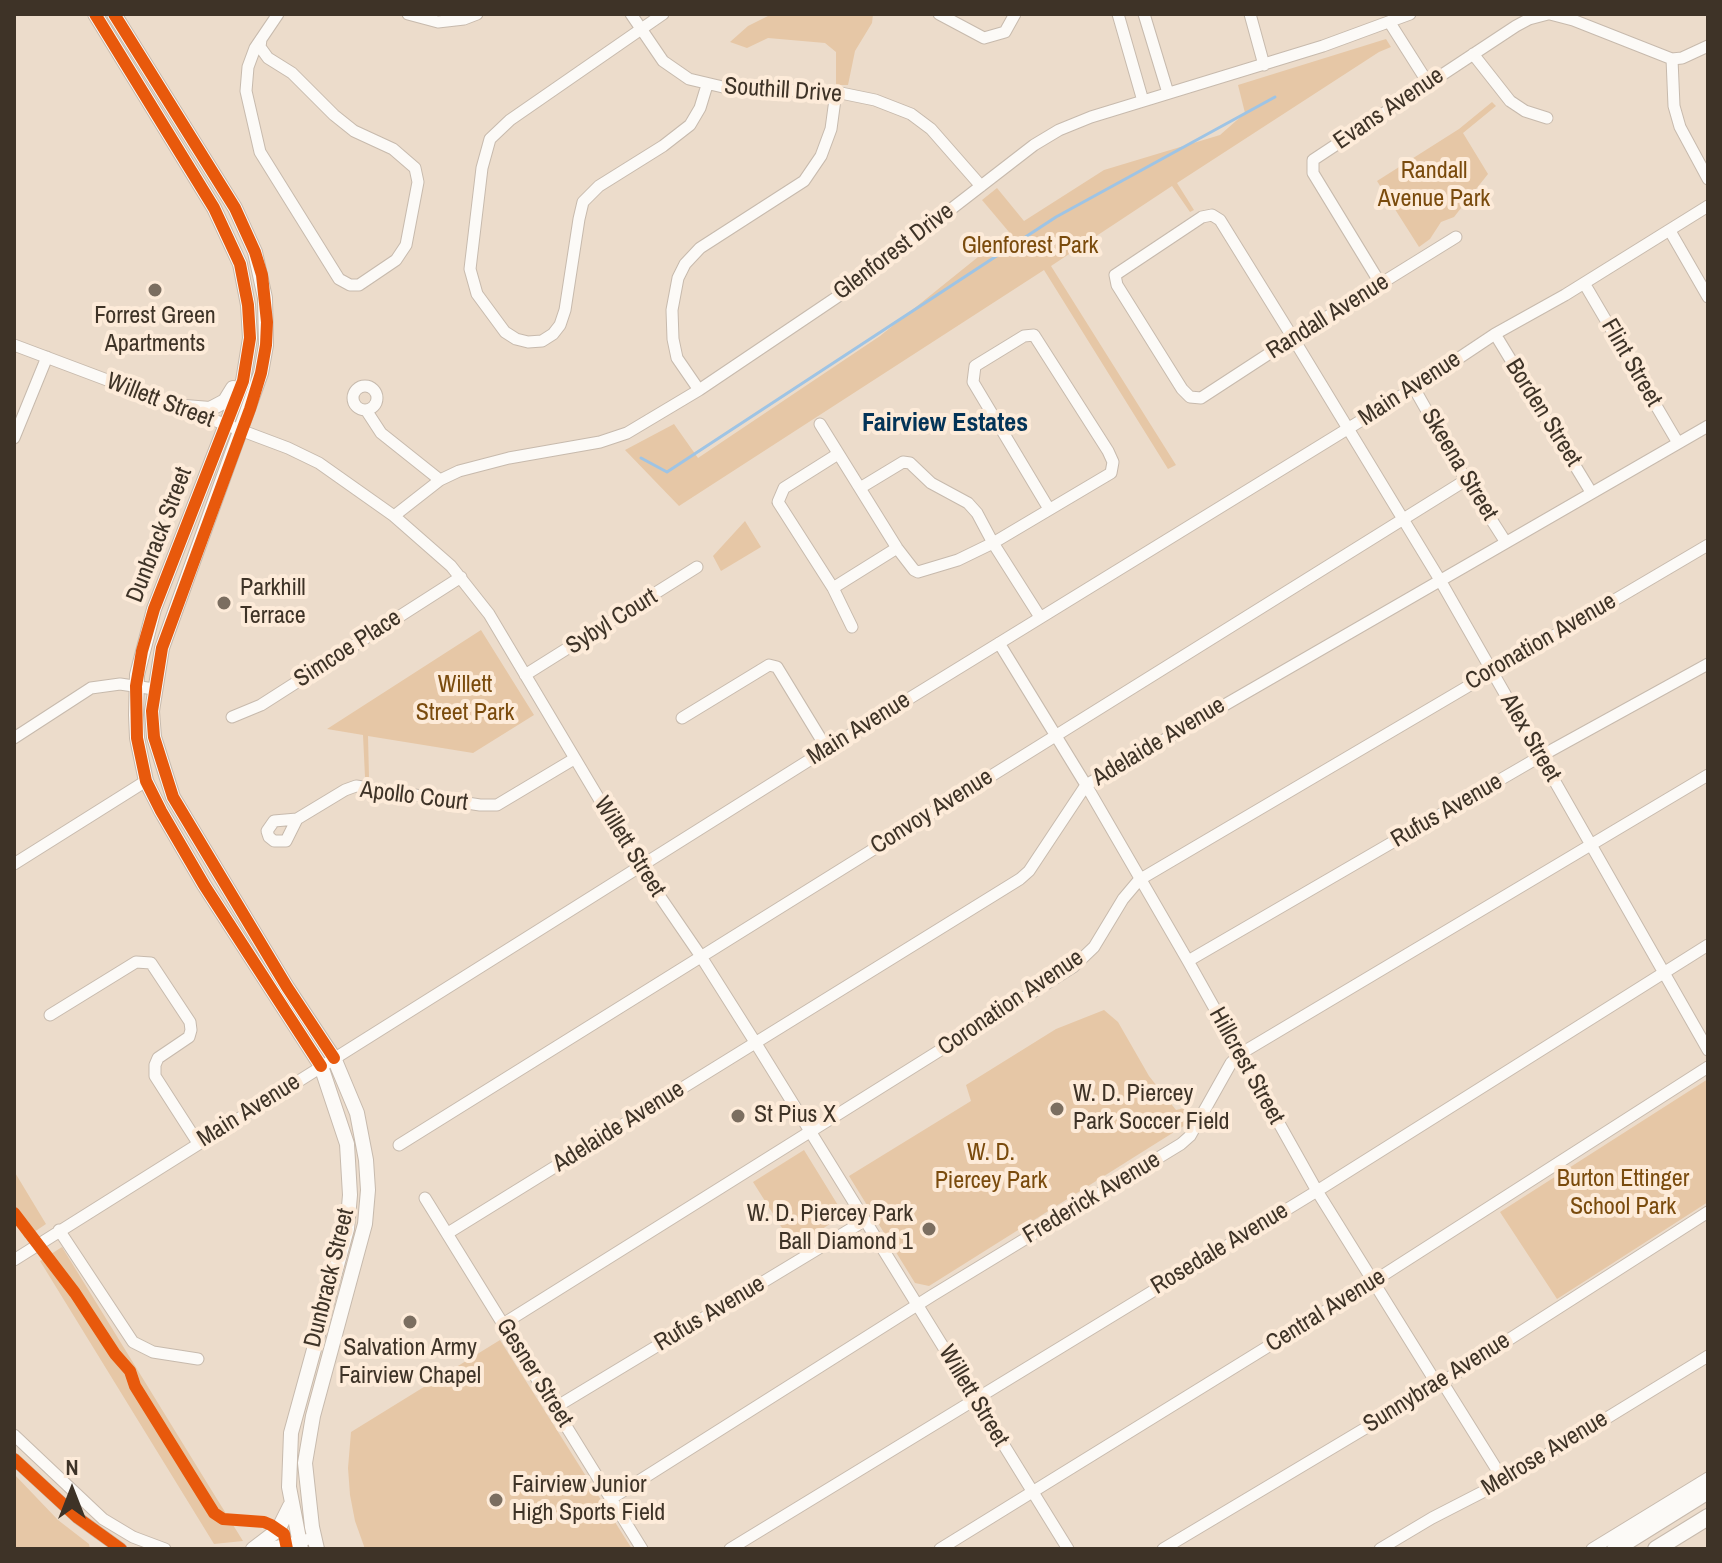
<!DOCTYPE html>
<html>
<head>
<meta charset="utf-8">
<style>
	body { margin:0 }
	#map { position:relative; width:1722px; height:1563px; overflow:hidden; background:#ecdccb; font-family:"Archivo Narrow",sans-serif }
	canvas { display:block }
	.frame { position:absolute; inset:0; border:16px solid #3e3327; pointer-events:none }
	.north { position:absolute; left:32px; top:1451px; width:80px; height:80px; -webkit-text-stroke:6px #fdebd9; paint-order:stroke; rotate:0deg; font-size:22px; font-weight:700; line-height:32px; text-align:center; color:#3e3327 }
	.north::after { content:''; display:block; margin:auto; width:28px; height:36px; background:#3e3327; clip-path:polygon(50% 0,100% 100%,50% 72%,0 100%) }
</style>
</head>
<body>
<div id="map">
<canvas width="1722" height="1563"></canvas>
<div class="frame"></div>
<div class="north">N</div>
</div>
<script>
const g = document.querySelector('canvas').getContext('2d');
g.lineJoin = 'round';
function fillPath(path, color) {
  g.fillStyle = color;
  g.fill(path, 'evenodd');
}
function shape(rows) {
  const path = new Path2D();
  for (const r of rows) {
    if (r.length === 3) {
      path.moveTo(r[0] + r[2], r[1]);
      path.arc(r[0], r[1], r[2], 0, 2 * Math.PI);
      continue;
    }
    path.moveTo(r[0], r[1]);
    for (let i = 2; i < r.length; i += 2) path.lineTo(r[i], r[i + 1]);
  }
  return path;
}
function stroke(path, color, width, dash) {
  g.strokeStyle = color;
  g.lineWidth = width;
  g.lineCap = dash ? 'butt' : 'round';
  g.setLineDash(dash || []);
  g.stroke(path);
}
function drawText(font, color, halo, rows, align = 'center') {
  g.font = font + ' "Archivo Narrow",sans-serif';
  g.lineWidth = 8;
  g.setLineDash([]);
  g.textBaseline = 'middle';
  g.strokeStyle = halo;
  g.fillStyle = color;
  for (const [text, x, y, turn = 0] of rows) {
    g.save();
    g.translate(x, y);
    g.rotate((+turn || 0) * Math.PI / 180);
    g.textAlign = isNaN(turn) ? turn : align;
    if (halo) g.strokeText(text, 0, 0);
    g.fillText(text, 0, 0);
    g.restore();
  }
}
fillPath(shape([
	[772,14,873,14,872,23,855,51,848,85,836,85,836,52,825,43,768,38,747,48,730,42,748,26],
	[1386,39,1391,47,1379,52,1177,183,1194,210,1190,212,1172,186,1051,266,1176,465,1168,469,1044,270,679,506,625,450,674,424,698,458,880,336,1009,232,982,200,997,188,1024,221,1104,170,1220,135,1245,113,1238,85],
	[1492,102,1496,106,1463,133,1488,174,1454,217,1441,222,1430,239,1419,247,1377,181,1459,129],
	[745,521,761,547,721,571,713,556],
	[481,630,534,715,473,753,368,736,369,777,365,777,363,735,327,729],
	[1104,1010,1118,1022,1149,1076,1176,1110,1188,1107,1190,1122,929,1286,915,1283,849,1176,971,1101,966,1085,1056,1029],
	[1708,1079,1708,1202,1557,1299,1500,1212],
	[804,1150,844,1215,794,1247,753,1182],
	[14,1171,46,1224,25,1238,14,1220],
	[62,1247,212,1491,243,1541,214,1544,40,1261],
	[500,1340,632,1549,365,1549,355,1521,350,1495,348,1468,351,1432],
	[14,1474,58,1520,89,1544,90,1549,14,1549]
]), '#e6c7a6');
stroke(shape([
	[641,458,667,472,1056,217,1275,97]
]), '#9ec4e5', 3);
const minor = shape([
	[408,14,438,22,464,19,477,14],
	[631,14,663,61,689,79,727,88,836,92,875,100,911,114,931,129,981,186],
	[663,14,510,120,490,139,482,168,470,269,477,294,505,332,516,339,528,342,542,341,553,334,560,325,565,310,579,219,583,202,599,186,663,146,690,125,700,108,707,85],
	[939,14,984,38,1005,32,1015,14],
	[1118,14,1143,101],
	[1144,14,1168,93],
	[1250,14,1264,65],
	[1550,14,1573,20,1672,59,1682,58,1708,46],
	[1390,23,1428,83],
	[261,39,260,47,268,58,292,73,334,115,354,131,393,149,415,168,418,182,406,245,396,260,359,285,350,285,339,279,260,152,246,91,248,67,255,48,278,14],
	[1473,54,1510,101,1525,111,1547,118],
	[1672,59,1674,106,1680,127,1708,179],
	[1670,231,1708,297],
	[1456,237,1293,338,1201,398,1190,397,1182,389,1117,285,1115,275,1202,217,1212,215,1220,220,1293,338,1440,580,1708,1050],
	[1380,283,1313,173,1313,160,1516,26,1529,19,1548,14],
	[1584,283,1678,443],
	[1495,334,1591,492],
	[14,345,288,448,319,463,394,516,451,566,489,614,639,866,700,955,755,1042,1068,1549],
	[365,398,12],
	[1414,388,1466,480,1505,541],
	[699,390,677,358,673,339,672,310,678,278,685,264,700,248,804,181,821,156,831,129,836,92],
	[366,410,381,433,440,480],
	[820,424,897,548,914,570,918,572,958,560,993,543,1111,473,1113,462,1108,451,1034,335,1024,336,975,366,973,382,1049,509],
	[14,438,47,357],
	[838,454,784,488,778,502,833,588,852,627],
	[860,488,903,462,910,463,931,483,968,503,977,513,993,543,1040,617],
	[394,516,440,480,459,471,509,458,600,442,627,433,699,390,840,295,1034,145,1059,130,1091,117,1323,46,1410,14],
	[833,588,897,548],
	[999,643,1086,785,1188,961,1317,1191,1432,1376,1446,1388,1504,1481],
	[525,675,697,567],
	[232,717,261,705,461,577],
	[682,718,769,665,777,667,827,749],
	[14,738,91,688,120,684,154,689],
	[297,819,286,841,274,841,269,837,267,831,274,821,297,819,345,790,356,786,480,805,497,805,574,759],
	[14,864,146,781],
	[1188,961,1541,756,1708,664],
	[50,1015,136,962,151,963,190,1022,191,1030,189,1037,158,1058,155,1065,155,1076,198,1143],
	[399,1145,1466,480],
	[425,1198,642,1549],
	[59,1230,133,1342,153,1352,198,1359],
	[448,1233,1020,879,1029,871,1086,785,1708,426],
	[14,1260,827,749,1414,388,1495,334,1565,295,1708,206],
	[503,1324,1073,967,1094,947,1123,899,1139,880,1708,545],
	[556,1407,864,1221],
	[14,1435,103,1519,133,1537,165,1549],
	[14,1459,78,1518,121,1549],
	[612,1498,933,1295,1181,1144,1190,1136,1231,1063,1240,1054,1708,775],
	[264,1549,314,1538],
	[730,1549,1317,1191,1708,945],
	[940,1549,1374,1281,1708,1067],
	[1163,1549,1441,1383,1708,1212],
	[1380,1549,1432,1518,1504,1481,1708,1356],
	[1592,1549,1708,1478]
]);
const major = shape([
	[95,14,214,208,240,264,248,305,250,338,243,381,154,609,137,675,136,715,137,738,146,781,161,811,204,885,321,1066,347,1144,350,1195,347,1229,291,1433,289,1487,301,1549],
	[114,14,235,208,255,252,265,298,266,345,261,373,162,648,152,711,154,737,173,797,287,987,334,1058,357,1113,366,1160,368,1190,365,1224,313,1416,305,1463,312,1527,317,1549],
	[173,406,210,409,225,401,233,388],
	[253,1549,278,1530,290,1506]
]);
const highway = shape([
	[1615,1549,1708,1491],
	[1656,1549,1708,1517]
]);
stroke(minor, '#c7baad', 13);
stroke(major, '#c7baad', 16);
stroke(highway, '#c7baad', 18);
stroke(minor, '#fcfaf7', 11);
stroke(major, '#fcfaf7', 14);
stroke(highway, '#fcfaf7', 16);
stroke(shape([
	[95,14,214,208,240,264,248,305,250,338,243,381,154,609,142,651,136,686,137,738,146,781,161,811,204,885,321,1066],
	[114,14,235,208,255,252,262,275,267,322,266,345,261,373,250,409,162,648,152,711,154,737,173,797,287,987,334,1058],
	[14,1213,75,1293,115,1354,130,1371,135,1386,214,1513,223,1519,264,1522,271,1525,284,1534,287,1549],
	[14,1459,78,1518,121,1549]
]), '#e8590c', 12);
for (const [x, y, r, color] of [
	[155,290,8,"#7b6e60"],
	[224,603,8,"#7b6e60"],
	[1057,1109,8,"#7b6e60"],
	[738,1116,8,"#7b6e60"],
	[929,1229,8,"#7b6e60"],
	[410,1322,8,"#7b6e60"],
	[496,1500,8,"#7b6e60"]
]) {
  const dot = new Path2D();
  dot.arc(x, y, r, 0, 2 * Math.PI);
  g.fillStyle = color;
  g.fill(dot);
  stroke(dot, '#fdebd9', 3);
}
drawText('24px', '#3e3327', '#fdebd9', [
	["Southill Drive",783,91,4],
	["Evans Avenue",1389,109,-34],
	["Glenforest Drive",894,252,-37],
	["Randall Avenue",1328,317,-32],
	["Flint Street",1631,363,60],
	["Main Avenue",1410,389,-33],
	["Willett Street",160,401,21],
	["Borden Street",1543,413,58],
	["Skeena Street",1459,465,59],
	["Dunbrack Street",160,535,-69],
	["Sybyl Court",612,622,-32],
	["Coronation Avenue",1541,642,-30],
	["Simcoe Place",348,649,-33],
	["Main Avenue",859,729,-32],
	["Alex Street",1530,738,60],
	["Adelaide Avenue",1159,742,-31],
	["Apollo Court",414,797,7],
	["Rufus Avenue",1447,811,-30],
	["Convoy Avenue",932,812,-32],
	["Willett Street",629,847,58],
	["Coronation Avenue",1011,1003,-34],
	["Hillcrest Street",1246,1066,61],
	["Main Avenue",249,1111,-32],
	["Adelaide Avenue",619,1127,-32],
	["Frederick Avenue",1092,1198,-31],
	["Rosedale Avenue",1220,1249,-31],
	["Dunbrack Street",330,1278,-76],
	["Central Avenue",1326,1311,-32],
	["Rufus Avenue",710,1314,-31],
	["Gesner Street",534,1373,58],
	["Sunnybrae Avenue",1437,1383,-32],
	["Willett Street",973,1396,59],
	["Melrose Avenue",1545,1454,-31]
]);
drawText('24px', '#7a4b0d', '#fdebd9', [
	["Randall",1434,172],
	["Avenue Park",1434,200],
	["Glenforest Park",1030,247],
	["Willett",465,686],
	["Street Park",465,714],
	["W. D.",991,1154],
	["Piercey Park",991,1182],
	["Burton Ettinger",1623,1180],
	["School Park",1623,1208]
]);
drawText('24px', '#3e3327', '#fdebd9', [
	["Forrest Green",155,317,"center"],
	["Apartments",155,345,"center"],
	["Parkhill",240,589],
	["Terrace",240,617],
	["W. D. Piercey",1073,1095],
	["Park Soccer Field",1073,1123],
	["St Pius X",754,1116],
	["W. D. Piercey Park",913,1215,"right"],
	["Ball Diamond 1",913,1243,"right"],
	["Salvation Army",410,1349,"center"],
	["Fairview Chapel",410,1377,"center"],
	["Fairview Junior",512,1486],
	["High Sports Field",512,1514]
], 'left');
drawText('bold 26px', '#033357', '#fdebd9', [
	["Fairview Estates",945,424]
]);
</script>
</body>
</html>
